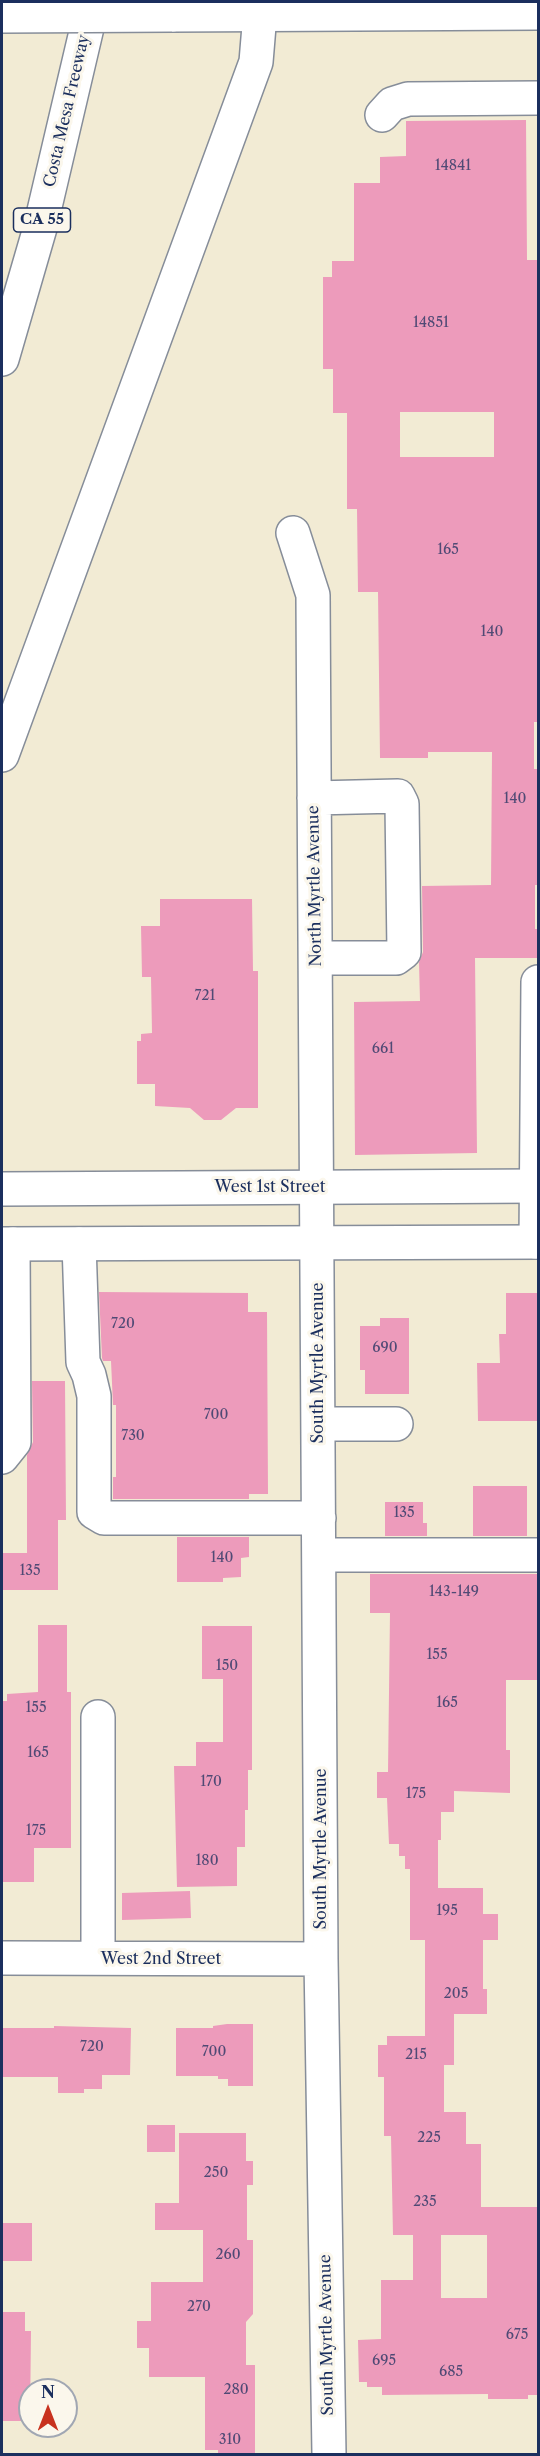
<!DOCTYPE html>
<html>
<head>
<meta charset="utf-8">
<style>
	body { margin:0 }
	#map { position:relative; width:540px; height:2456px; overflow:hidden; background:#f2ebd4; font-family:"Libre Caslon Text",serif }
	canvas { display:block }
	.frame { position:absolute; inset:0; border:3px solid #1b2f5e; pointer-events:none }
	.north { position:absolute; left:18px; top:2378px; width:60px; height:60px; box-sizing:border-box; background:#fbf7ec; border:2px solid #a1a7b3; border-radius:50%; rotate:0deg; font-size:16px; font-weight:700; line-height:24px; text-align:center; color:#1b2f5e }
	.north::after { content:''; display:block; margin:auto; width:21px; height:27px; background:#c8321e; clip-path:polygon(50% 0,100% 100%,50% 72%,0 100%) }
</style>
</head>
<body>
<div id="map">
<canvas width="540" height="2456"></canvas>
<div class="frame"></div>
<div class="north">N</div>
</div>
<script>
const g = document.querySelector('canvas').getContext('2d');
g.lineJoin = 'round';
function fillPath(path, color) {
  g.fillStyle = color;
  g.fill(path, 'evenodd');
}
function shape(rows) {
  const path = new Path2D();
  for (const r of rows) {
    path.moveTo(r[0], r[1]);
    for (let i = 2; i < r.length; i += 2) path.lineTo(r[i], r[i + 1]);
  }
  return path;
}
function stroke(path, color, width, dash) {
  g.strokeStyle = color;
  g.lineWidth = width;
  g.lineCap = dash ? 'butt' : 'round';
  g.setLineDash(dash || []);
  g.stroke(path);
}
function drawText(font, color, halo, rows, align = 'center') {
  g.font = font + ' "Libre Caslon Text",serif';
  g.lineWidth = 6;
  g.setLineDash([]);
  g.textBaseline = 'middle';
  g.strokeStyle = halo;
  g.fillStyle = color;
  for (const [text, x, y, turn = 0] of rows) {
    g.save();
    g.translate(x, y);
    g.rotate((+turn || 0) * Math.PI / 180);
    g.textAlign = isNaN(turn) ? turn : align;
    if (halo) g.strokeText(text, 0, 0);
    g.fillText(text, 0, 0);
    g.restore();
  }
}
fillPath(shape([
	[526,120,527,260,538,260,538,722,534,722,534,769,538,769,538,885,535,885,535,929,538,929,538,958,475,958,477,1153,355,1155,354,1002,420,1001,419,962,423,952,422,886,491,885,492,752,428,752,428,758,380,758,378,592,358,592,357,509,347,509,347,413,333,413,333,369,323,369,323,277,332,277,332,261,354,261,354,183,380,183,380,157,406,156,406,121],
	[400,412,494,412,494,457,400,457],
	[160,899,252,899,253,971,258,971,258,1108,236,1108,221,1120,204,1120,190,1108,155,1106,155,1084,137,1084,137,1041,141,1041,141,1034,152,1033,151,977,142,977,141,926,160,926],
	[99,1292,248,1293,248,1312,267,1312,268,1494,249,1494,249,1499,113,1499,113,1477,116,1477,116,1405,113,1405,111,1361,103,1361,102,1358],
	[506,1293,538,1293,538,1421,478,1421,477,1363,500,1363,499,1334,506,1334],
	[380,1318,409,1318,409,1394,365,1394,365,1370,360,1370,360,1326,380,1326],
	[32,1381,65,1381,66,1520,58,1520,58,1590,2,1590,2,1553,27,1553,27,1455,33,1442],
	[473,1486,527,1486,527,1536,473,1536],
	[385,1502,423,1502,423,1523,427,1523,427,1536,385,1536],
	[177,1537,249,1537,249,1557,241,1558,241,1577,223,1578,223,1582,177,1582],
	[370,1574,538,1574,538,1680,506,1680,506,1750,510,1750,510,1793,454,1791,454,1812,441,1812,441,1840,438,1840,438,1888,483,1888,483,1914,498,1914,498,1940,483,1940,483,1989,487,1989,487,2014,454,2014,454,2065,444,2065,444,2112,466,2112,466,2144,481,2144,481,2207,538,2207,538,2395,528,2395,528,2399,488,2399,488,2394,382,2395,382,2387,367,2387,367,2382,359,2382,358,2340,381,2339,381,2280,413,2280,413,2235,393,2235,391,2136,384,2136,384,2077,378,2077,378,2045,387,2045,387,2036,425,2036,425,1940,410,1940,410,1869,405,1869,405,1856,399,1856,399,1844,389,1844,387,1798,377,1798,377,1772,388,1772,390,1613,370,1613],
	[441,2235,487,2235,487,2298,441,2298],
	[38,1625,67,1625,67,1692,71,1692,71,1848,34,1848,34,1882,2,1882,2,1701,7,1701,7,1694,38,1692],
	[202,1626,252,1626,252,1770,248,1770,248,1810,245,1810,245,1847,237,1847,237,1886,177,1887,174,1766,196,1766,196,1742,223,1742,223,1679,202,1679],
	[190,1891,191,1918,122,1920,122,1893],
	[227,2024,253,2024,253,2086,228,2086,228,2079,218,2079,218,2076,176,2076,176,2028,213,2028,213,2026],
	[54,2026,131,2028,130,2075,102,2075,102,2089,84,2089,84,2093,58,2093,58,2077,2,2077,2,2028,54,2028],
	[147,2125,175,2125,175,2152,147,2152],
	[179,2133,246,2133,246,2161,253,2161,253,2185,247,2185,247,2240,253,2240,253,2314,246,2322,246,2365,255,2365,255,2454,218,2454,218,2450,205,2450,205,2377,149,2377,149,2348,137,2348,137,2321,151,2321,151,2282,203,2282,203,2230,155,2230,155,2203,179,2203],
	[2,2223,32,2223,32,2261,2,2261],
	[2,2312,25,2312,25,2331,31,2331,30,2421,2,2421]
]), '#ed9bbb');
const minor = shape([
	[382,115,392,104,408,99,538,98],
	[293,533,313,595,321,1959,329,2454],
	[314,798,398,796,402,804,404,952,396,958,316,958],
	[536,1242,538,982],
	[79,1244,83,1362,89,1375,94,1396,94,1512,104,1518,319,1518],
	[319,1424,396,1424],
	[2,1457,14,1442,13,1244],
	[319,1555,538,1555],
	[98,1717,98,1958],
	[2,1958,321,1959]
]);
const major = shape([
	[172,15,538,13],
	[2,1189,538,1186],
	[2,1244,538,1242]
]);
const highway = shape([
	[2,359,40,228,93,2],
	[2,755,256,62,261,2]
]);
stroke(minor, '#868d99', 36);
stroke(major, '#868d99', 36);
stroke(highway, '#868d99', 36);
stroke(minor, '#fff', 33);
stroke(major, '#fff', 33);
stroke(highway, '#fff', 33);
const majorBridge = shape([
	[2,16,172,15]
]);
stroke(majorBridge, '#868d99', 36, []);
stroke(majorBridge, '#fff', 33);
drawText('14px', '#504a75', null, [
	["14841",453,166],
	["14851",431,323],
	["165",448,550],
	["140",492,632],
	["140",515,799],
	["721",205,996],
	["661",383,1049],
	["720",123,1324],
	["690",385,1348],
	["700",216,1415],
	["730",133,1436],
	["135",404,1513],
	["140",222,1558],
	["135",30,1571],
	["143-149",454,1592],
	["155",437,1655],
	["150",227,1666],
	["165",447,1703],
	["155",36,1708],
	["165",38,1753],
	["170",211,1782],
	["175",416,1794],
	["175",36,1831],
	["180",207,1861],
	["195",447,1911],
	["205",456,1994],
	["720",92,2047],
	["700",214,2052],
	["215",416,2055],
	["225",429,2138],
	["250",216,2173],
	["235",425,2202],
	["260",228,2255],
	["270",199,2307],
	["675",517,2335],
	["695",384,2361],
	["685",451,2372],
	["280",236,2390],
	["310",230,2440]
]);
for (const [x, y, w] of [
	[42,220,57]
]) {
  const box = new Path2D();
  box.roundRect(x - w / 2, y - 12, w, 24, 4.5);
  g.fillStyle = '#fbf7ec';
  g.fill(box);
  stroke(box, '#1b2f5e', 1.5);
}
drawText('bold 15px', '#1b2f5e', null, [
	["CA 55",42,220]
]);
drawText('16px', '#1b2f5e', '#fbf7ec', [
	["Costa Mesa Freeway",67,111,-77],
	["North Myrtle Avenue",315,886,-91],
	["West 1st Street",270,1187],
	["South Myrtle Avenue",318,1363,-90],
	["South Myrtle Avenue",321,1849,-90],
	["West 2nd Street",161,1959],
	["South Myrtle Avenue",327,2335,-91]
]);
</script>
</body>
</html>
